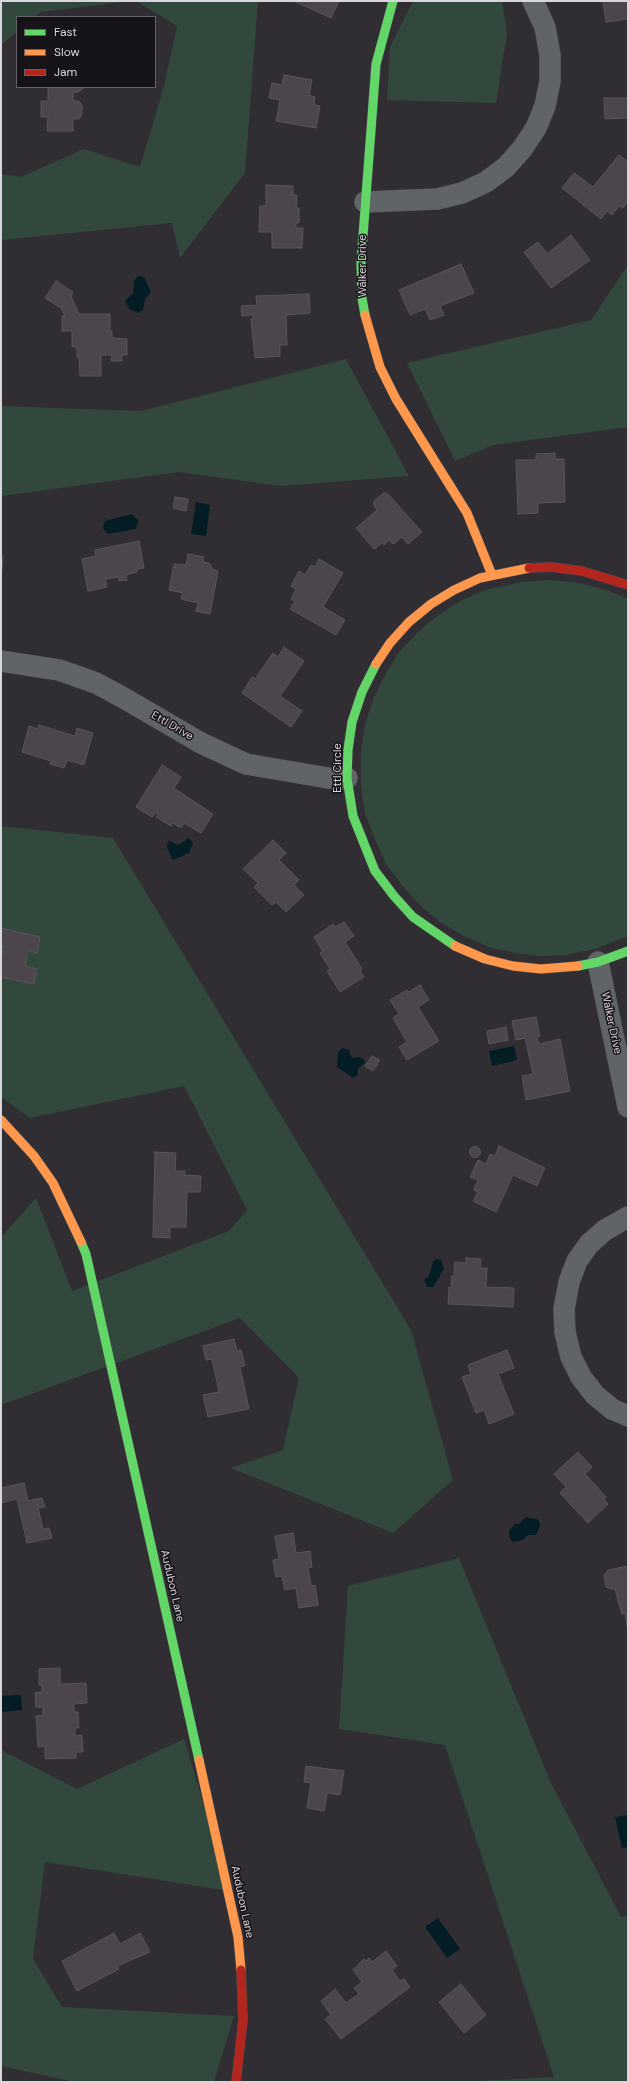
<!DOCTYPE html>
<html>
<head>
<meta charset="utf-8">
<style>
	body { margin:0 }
	#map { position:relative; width:629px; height:2083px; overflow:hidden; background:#302d33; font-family:"DM Sans",sans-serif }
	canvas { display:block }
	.frame { position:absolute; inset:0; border:2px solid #d9d5dc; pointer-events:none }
	.legend { position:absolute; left:16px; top:16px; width:140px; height:72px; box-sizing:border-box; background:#171419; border:1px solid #656167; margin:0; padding:5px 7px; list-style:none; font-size:12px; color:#d9d5dc }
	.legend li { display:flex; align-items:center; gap:8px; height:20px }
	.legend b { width:20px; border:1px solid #656167 }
</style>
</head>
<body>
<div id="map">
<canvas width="629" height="2083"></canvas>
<div class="frame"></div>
<ul class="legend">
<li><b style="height:5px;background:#63d668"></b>Fast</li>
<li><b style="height:5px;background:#ff974d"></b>Slow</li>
<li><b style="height:5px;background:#b3261e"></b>Jam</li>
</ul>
</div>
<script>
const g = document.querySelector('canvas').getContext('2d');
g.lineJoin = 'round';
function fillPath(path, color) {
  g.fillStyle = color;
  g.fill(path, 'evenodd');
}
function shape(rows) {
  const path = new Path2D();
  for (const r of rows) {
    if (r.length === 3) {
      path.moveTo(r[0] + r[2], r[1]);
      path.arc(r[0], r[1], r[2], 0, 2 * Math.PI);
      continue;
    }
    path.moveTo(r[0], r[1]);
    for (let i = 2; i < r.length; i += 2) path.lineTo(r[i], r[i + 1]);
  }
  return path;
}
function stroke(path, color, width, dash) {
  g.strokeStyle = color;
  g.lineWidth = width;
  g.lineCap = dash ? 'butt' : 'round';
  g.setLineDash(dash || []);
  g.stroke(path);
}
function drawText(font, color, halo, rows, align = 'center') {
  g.font = font + ' "DM Sans",sans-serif';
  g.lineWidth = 3;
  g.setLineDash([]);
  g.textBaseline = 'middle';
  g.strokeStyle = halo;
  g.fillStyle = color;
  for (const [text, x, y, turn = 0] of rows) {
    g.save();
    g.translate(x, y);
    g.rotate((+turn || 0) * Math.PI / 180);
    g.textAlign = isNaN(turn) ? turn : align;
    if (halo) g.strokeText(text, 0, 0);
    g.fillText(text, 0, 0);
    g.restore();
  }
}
fillPath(shape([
	[1,1,131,1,41,12,35,17,17,17,17,32,1,45],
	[136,1,258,1,245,173,180,258,172,223,1,240,1,174,21,177,84,149,140,167,164,86,177,26],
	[413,1,502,1,507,33,496,103,387,100,390,47],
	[628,265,628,427,493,445,455,461,407,363,591,320],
	[346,359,409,476,281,486,179,472,1,496,1,406,141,411],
	[551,580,580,583,609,591,628,599,628,936,595,949,566,955,541,956,515,953,489,947,462,935,440,922,422,907,404,888,386,864,374,837,365,813,361,787,361,751,365,725,374,697,386,673,400,651,418,632,438,615,460,601,485,590,521,582],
	[1,826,113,838,411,1330,453,1480,393,1533,231,1468,283,1450,299,1378,240,1318,1,1405,1,1237,36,1198,72,1291,229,1231,247,1210,184,1086,30,1118,1,1097],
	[459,1558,551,1783,621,1917,628,1916,628,2082,461,2082,554,2077,445,1745,339,1729,348,1586],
	[184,1739,230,1891,45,1862,33,1959,62,2007,234,2016,214,2082,75,2082,1,2066,1,1750,77,1789]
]), '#32483d');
fillPath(shape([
	[138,276,144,277,151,292,145,299,143,310,138,313,129,309,125,301,133,293,134,281],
	[196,502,210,505,206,536,191,534],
	[132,514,138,520,136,529,108,534,105,531,103,528,105,521],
	[189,838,193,843,189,853,173,860,167,848,167,843,170,841,178,845],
	[514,1046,517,1060,492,1066,489,1051],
	[343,1048,349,1050,352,1058,359,1057,364,1059,365,1062,358,1069,358,1075,353,1078,337,1067,338,1052],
	[436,1259,441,1260,444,1269,433,1287,427,1287,424,1280,429,1276,433,1262],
	[526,1517,539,1520,540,1526,536,1535,528,1535,523,1540,513,1542,509,1537,509,1531,515,1524,519,1524],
	[21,1695,22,1710,1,1712,1,1696],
	[628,1815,628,1847,622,1848,615,1817],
	[438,1918,460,1949,447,1958,425,1927]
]), '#041c24');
const building = shape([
	[294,1,339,1,331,18,294,1],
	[603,1,628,1,628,19,606,22,603,1],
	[284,75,312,80,309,95,315,97,314,105,320,106,316,128,276,121,280,100,269,98,272,83,282,85,284,75],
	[48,87,85,87,78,92,73,92,73,101,79,101,82,106,82,114,79,119,73,119,73,131,47,131,48,117,41,117,41,101,48,101,48,87],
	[604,98,628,98,628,118,605,119,604,98],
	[619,155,628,162,628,201,623,208,619,206,612,215,607,211,601,219,562,188,574,173,593,187,619,155],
	[266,185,293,186,293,195,297,195,296,208,299,208,299,223,296,223,296,228,303,228,302,248,272,248,272,232,259,232,260,206,266,206,266,185],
	[571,235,590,260,551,288,524,252,538,242,547,254,571,235],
	[461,264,474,293,440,306,444,315,430,320,425,309,410,315,399,290,461,264],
	[56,281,73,292,71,296,79,314,110,314,110,331,112,331,112,338,127,339,127,355,122,355,122,361,111,361,112,355,101,355,101,376,80,376,79,357,77,357,77,347,72,347,72,331,62,331,62,316,65,316,61,308,45,298,56,281],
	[309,294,310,313,286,315,287,345,280,345,280,356,255,358,251,319,253,319,253,315,242,316,241,306,257,305,256,296,309,294],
	[555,453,555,459,564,459,565,502,538,503,538,513,518,514,516,460,536,460,536,454,555,453],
	[384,493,388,494,422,532,408,544,402,537,393,544,389,540,384,545,382,543,374,549,356,528,377,510,374,506,374,501,384,493],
	[175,497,188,499,186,511,173,508,175,497],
	[139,541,144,568,137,569,137,572,126,575,127,580,119,581,118,577,105,579,107,587,88,591,82,559,96,556,95,550,139,541],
	[188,554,204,557,203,562,209,563,213,570,218,571,210,614,196,611,198,603,181,599,183,593,169,590,174,564,186,565,188,554],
	[1,556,3,556,1,584,1,556],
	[319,559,343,573,323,607,345,620,336,635,290,609,295,601,291,599,296,589,291,586,299,571,305,575,311,565,315,567,319,559],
	[284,647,304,661,280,696,302,711,291,727,242,693,252,677,255,679,273,653,278,657,284,647],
	[39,725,75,736,77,728,93,733,84,765,67,760,64,768,50,764,51,761,22,752,29,726,38,729,39,725],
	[162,765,181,777,174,788,213,814,201,833,184,823,181,828,173,823,171,826,156,817,158,814,156,812,152,817,136,807,162,765],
	[273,840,286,853,279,860,299,880,294,885,304,895,286,912,276,902,272,905,254,887,258,883,243,869,273,840],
	[344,922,354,936,345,942,362,969,360,971,364,977,340,992,327,971,330,969,320,953,323,951,314,937,333,924,335,927,344,922],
	[1,928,40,937,37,953,28,951,25,966,37,969,34,984,1,977,1,959,4,946,1,946,1,928],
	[420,985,429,1000,418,1007,439,1041,407,1060,399,1047,407,1042,393,1018,399,1014,390,1000,407,990,409,992,420,985],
	[536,1017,540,1036,537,1037,539,1044,560,1039,570,1091,526,1100,522,1076,533,1074,525,1038,516,1040,512,1021,536,1017],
	[506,1027,508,1040,489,1044,487,1031,506,1027],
	[372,1056,380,1060,373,1071,365,1066,372,1056],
	[499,1146,545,1168,537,1186,513,1175,496,1212,473,1201,478,1192,474,1190,478,1180,470,1177,478,1160,486,1164,490,1154,495,1156,499,1146],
	[475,1152,5.5],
	[155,1152,176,1153,175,1171,185,1171,184,1175,201,1176,200,1192,187,1192,186,1227,170,1227,170,1238,153,1237,155,1152],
	[466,1258,481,1259,480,1268,487,1268,486,1287,514,1288,513,1307,448,1304,449,1287,451,1288,452,1276,454,1276,455,1262,466,1263,466,1258],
	[234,1339,237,1351,241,1350,245,1365,240,1367,249,1409,208,1417,203,1395,219,1392,212,1359,206,1360,203,1346,234,1339],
	[507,1350,514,1368,498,1374,514,1414,489,1424,484,1410,476,1413,462,1377,471,1374,468,1365,507,1350],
	[578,1452,592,1467,585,1474,606,1497,604,1500,608,1504,588,1523,560,1493,566,1487,554,1474,578,1452],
	[24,1483,28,1501,42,1498,45,1507,38,1508,43,1529,49,1528,52,1538,27,1543,17,1499,1,1503,1,1488,24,1483],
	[293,1533,296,1553,310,1551,312,1567,308,1568,311,1586,315,1585,318,1605,299,1608,296,1588,285,1590,282,1576,276,1577,273,1560,279,1559,275,1536,293,1533],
	[628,1566,628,1626,627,1626,625,1613,622,1614,619,1604,615,1589,612,1589,606,1587,604,1575,608,1570,628,1566],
	[60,1668,60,1684,86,1683,87,1703,74,1704,74,1712,78,1712,79,1728,75,1728,75,1736,82,1735,83,1752,76,1752,76,1758,45,1759,45,1746,38,1747,36,1716,43,1715,43,1707,36,1707,35,1693,42,1692,42,1685,39,1685,39,1669,60,1668],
	[306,1766,344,1771,340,1795,327,1793,324,1811,307,1808,311,1783,304,1782,306,1766],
	[114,1933,120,1944,140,1933,150,1952,117,1966,119,1969,77,1991,62,1961,114,1933],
	[386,1951,397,1966,392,1970,400,1981,404,1979,410,1987,341,2039,325,2019,331,2015,321,2001,335,1989,346,2003,359,1994,354,1988,362,1982,353,1970,364,1959,366,1961,369,1958,372,1962,386,1951],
	[461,1984,486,2015,464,2033,439,2002,461,1984]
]);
fillPath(building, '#4c454c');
stroke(building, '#59555a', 1);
const street = shape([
	[365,202,437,199,462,193,486,182,506,167,522,149,536,128,545,106,550,81,550,55,545,27,533,1],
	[1,661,59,670,96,683,122,697,201,743,246,764,334,779,347,778],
	[598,962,628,1107],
	[628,1217,605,1230,589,1244,577,1261,569,1282,564,1309,565,1332,571,1357,581,1377,595,1395,612,1409,628,1416]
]);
const fast = shape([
	[365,315,362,298,361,262,376,64,393,1],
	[376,664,362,692,352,722,348,750,347,778,353,816,375,871,394,896,413,917,455,946],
	[578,966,598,962,628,951],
	[81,1242,86,1254,199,1760]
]);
const slow = shape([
	[365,315,380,367,396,399,467,513,492,575],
	[376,664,390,643,409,622,431,604,454,590,480,578,529,568],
	[455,946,485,959,513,966,541,969,578,966],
	[1,1120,34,1156,53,1183,81,1242],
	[199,1760,238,1937,241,1970]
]);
const jam = shape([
	[529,568,551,567,582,571,628,585],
	[236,2082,243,2020,241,1970]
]);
stroke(street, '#4b494d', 22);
stroke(fast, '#4b494d', 10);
stroke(slow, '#4b494d', 10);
stroke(jam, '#4b494d', 10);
stroke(street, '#606467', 21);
stroke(fast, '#63d668', 9);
stroke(slow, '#ff974d', 9);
stroke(jam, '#b3261e', 9);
drawText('11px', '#d9d5dc', '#171419', [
	["Walker Drive",363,266,-90],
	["Ettl Drive",172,726,30],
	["Ettl Circle",338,768,-90],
	["Walker Drive",611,1023,78],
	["Audubon Lane",172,1586,77],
	["Audubon Lane",242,1902,78]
]);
</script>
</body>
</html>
